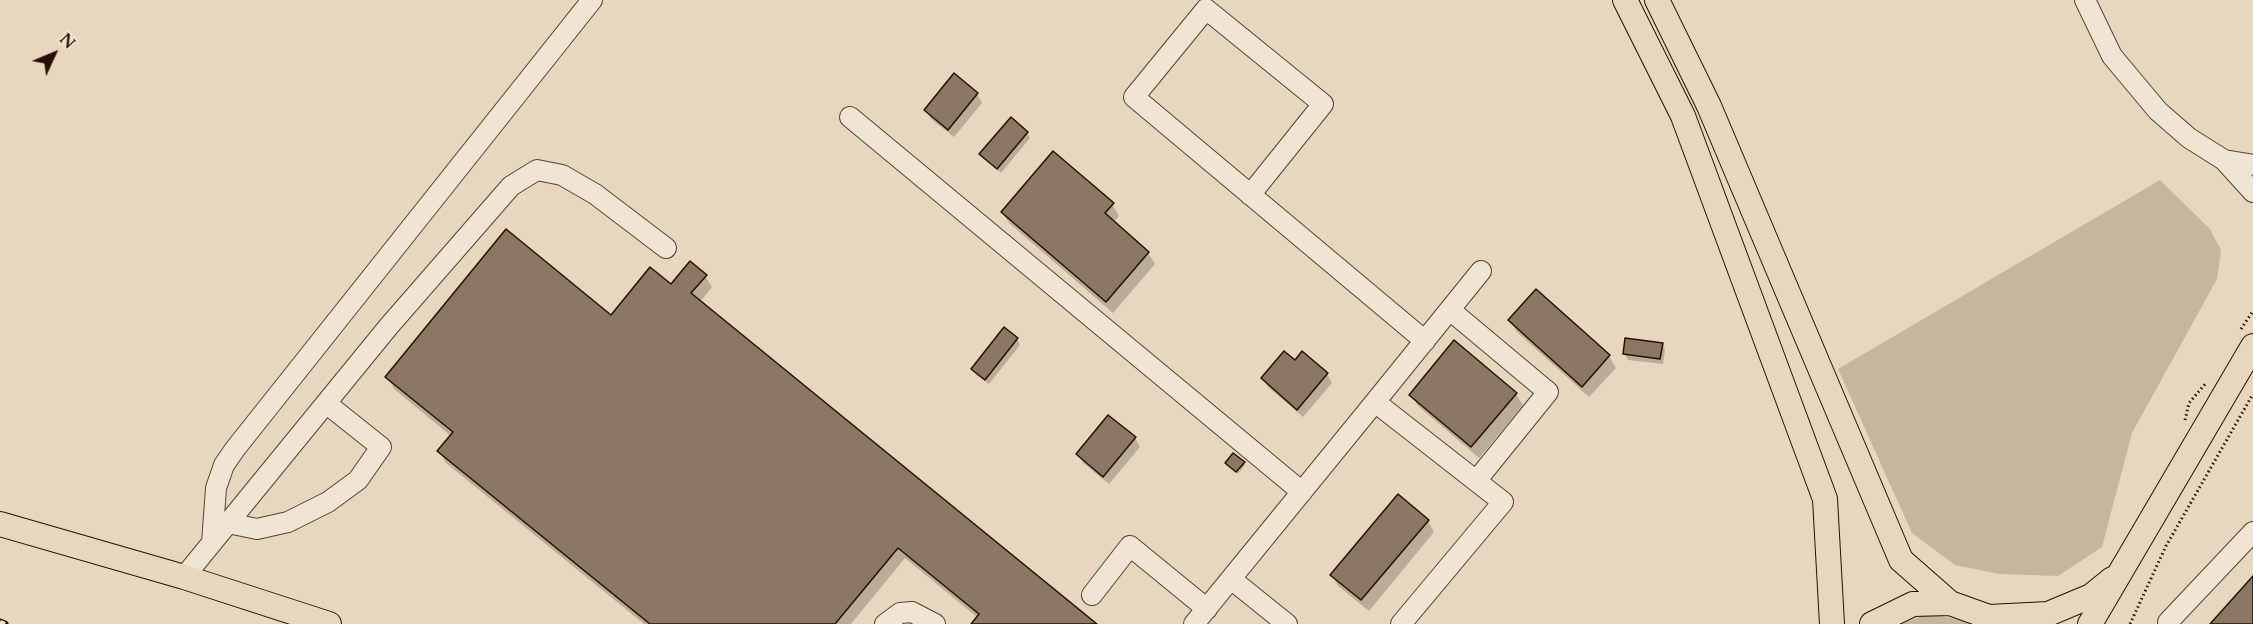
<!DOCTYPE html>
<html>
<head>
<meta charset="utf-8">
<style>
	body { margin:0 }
	#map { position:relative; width:2253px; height:624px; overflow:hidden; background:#e8d7bf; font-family:Cardo,serif }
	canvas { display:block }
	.north { position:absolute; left:24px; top:24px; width:60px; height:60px; -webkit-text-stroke:4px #f0e5d5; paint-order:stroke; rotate:46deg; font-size:16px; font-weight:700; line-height:24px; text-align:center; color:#271000 }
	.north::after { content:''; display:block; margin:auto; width:21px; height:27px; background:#271000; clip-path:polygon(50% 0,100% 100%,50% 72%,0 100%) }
</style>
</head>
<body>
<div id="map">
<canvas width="2253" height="624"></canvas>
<div class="north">N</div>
</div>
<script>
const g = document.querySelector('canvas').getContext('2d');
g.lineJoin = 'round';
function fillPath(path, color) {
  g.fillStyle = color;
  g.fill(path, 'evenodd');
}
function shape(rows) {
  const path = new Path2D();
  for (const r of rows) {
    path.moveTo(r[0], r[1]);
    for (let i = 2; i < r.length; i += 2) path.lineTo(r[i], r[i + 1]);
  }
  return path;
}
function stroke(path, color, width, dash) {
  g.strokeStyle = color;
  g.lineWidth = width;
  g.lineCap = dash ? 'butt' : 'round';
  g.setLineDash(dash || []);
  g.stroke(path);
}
fillPath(shape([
	[2160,180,2210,229,2221,250,2217,279,2132,433,2102,547,2058,576,1999,574,1955,565,1912,533,1838,369],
	[1929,614,1978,623,1980,624,1900,624]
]), '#c7b59f');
fillPath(shape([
	[977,94,982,103,954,137,931,119,926,110],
	[1027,133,1030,138,1001,173,981,154],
	[1112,204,1119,216,1113,223,1148,253,1155,264,1113,313,1009,223,1002,212],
	[705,276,712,287,700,302,1095,624,973,624,978,618,905,558,851,624,644,624,446,463,439,451,451,436,394,389,387,377,612,317,672,286],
	[1510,321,1609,356,1616,368,1589,397,1517,332],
	[1017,339,1020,345,989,384,976,375,973,369],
	[1662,344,1665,350,1663,364,1628,360,1625,354],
	[1295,362,1327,374,1332,383,1303,417,1268,387,1263,379],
	[1516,394,1523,405,1479,458,1418,406,1411,395],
	[1135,438,1140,447,1109,484,1083,463,1078,454],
	[1227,463,1243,463,1245,465,1238,474],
	[1428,521,1434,532,1369,611,1338,586,1332,575]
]), '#0003');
const building = shape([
	[954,73,978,93,948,130,924,110,954,73],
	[1011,117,1028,132,997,169,979,154,1011,117],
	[1053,151,1114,203,1105,213,1149,252,1106,302,1001,212,1053,151],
	[506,229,611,315,650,267,671,284,690,261,707,275,691,293,1097,624,971,624,979,614,898,548,835,624,650,624,437,451,453,432,385,377,506,229],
	[1536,289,1610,355,1582,387,1508,320,1536,289],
	[1004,327,1018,338,985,380,971,369,1004,327],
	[1625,338,1663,343,1660,359,1623,354,1625,338],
	[1454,340,1517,393,1471,447,1409,395,1454,340],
	[1284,351,1295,360,1302,351,1328,373,1297,410,1261,378,1284,351],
	[1108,415,1136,437,1103,477,1076,454,1108,415],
	[1233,453,1245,462,1236,472,1225,463,1233,453],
	[1398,494,1429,520,1361,600,1330,575,1398,494],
	[2253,576,2253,624,2210,624,2253,576]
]);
fillPath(building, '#8b7763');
stroke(building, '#271000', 1.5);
const minor = shape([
	[2085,0,2112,56,2158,111,2189,138,2224,160,2253,192],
	[850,117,1302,492],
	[2224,160,2253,165],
	[1250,195,1323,104,1206,9,1134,97,1425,341],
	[1450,310,1548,392,1476,481],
	[1375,402,1481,271],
	[228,523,257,529,288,522,328,502,358,480,381,447,327,404],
	[212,543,216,488,224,465,235,449,592,0],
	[184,577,389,326,511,186,537,170,562,175,595,194,666,248],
	[1231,579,1287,624],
	[1092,595,1130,546,1207,609],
	[2168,622,2253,532],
	[885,624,900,613,912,612,935,624],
	[1194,624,1375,402,1503,502,1401,624]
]);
const major = shape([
	[1625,0,1683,116,1825,499,1832,624],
	[1657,0,1709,106,1901,560,1950,603],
	[0,524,184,577,329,624],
	[1989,617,2048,614,2091,596,2112,579],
	[1872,624,1913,604,1950,603,1989,617,1997,624],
	[2090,624,2253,346]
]);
stroke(minor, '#574230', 22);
stroke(major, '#271000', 26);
stroke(shape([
	[2241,329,2253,311],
	[2185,420,2189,403,2206,383],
	[2130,624,2166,546,2253,394]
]), '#271000', 3, [1.5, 3]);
stroke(minor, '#f0e5d5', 20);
stroke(major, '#e8d7bf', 24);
const rail = shape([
	[0,622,5,624]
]);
stroke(rail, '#271000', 7);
stroke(rail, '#f0e5d5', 4.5, [14]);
</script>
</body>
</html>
